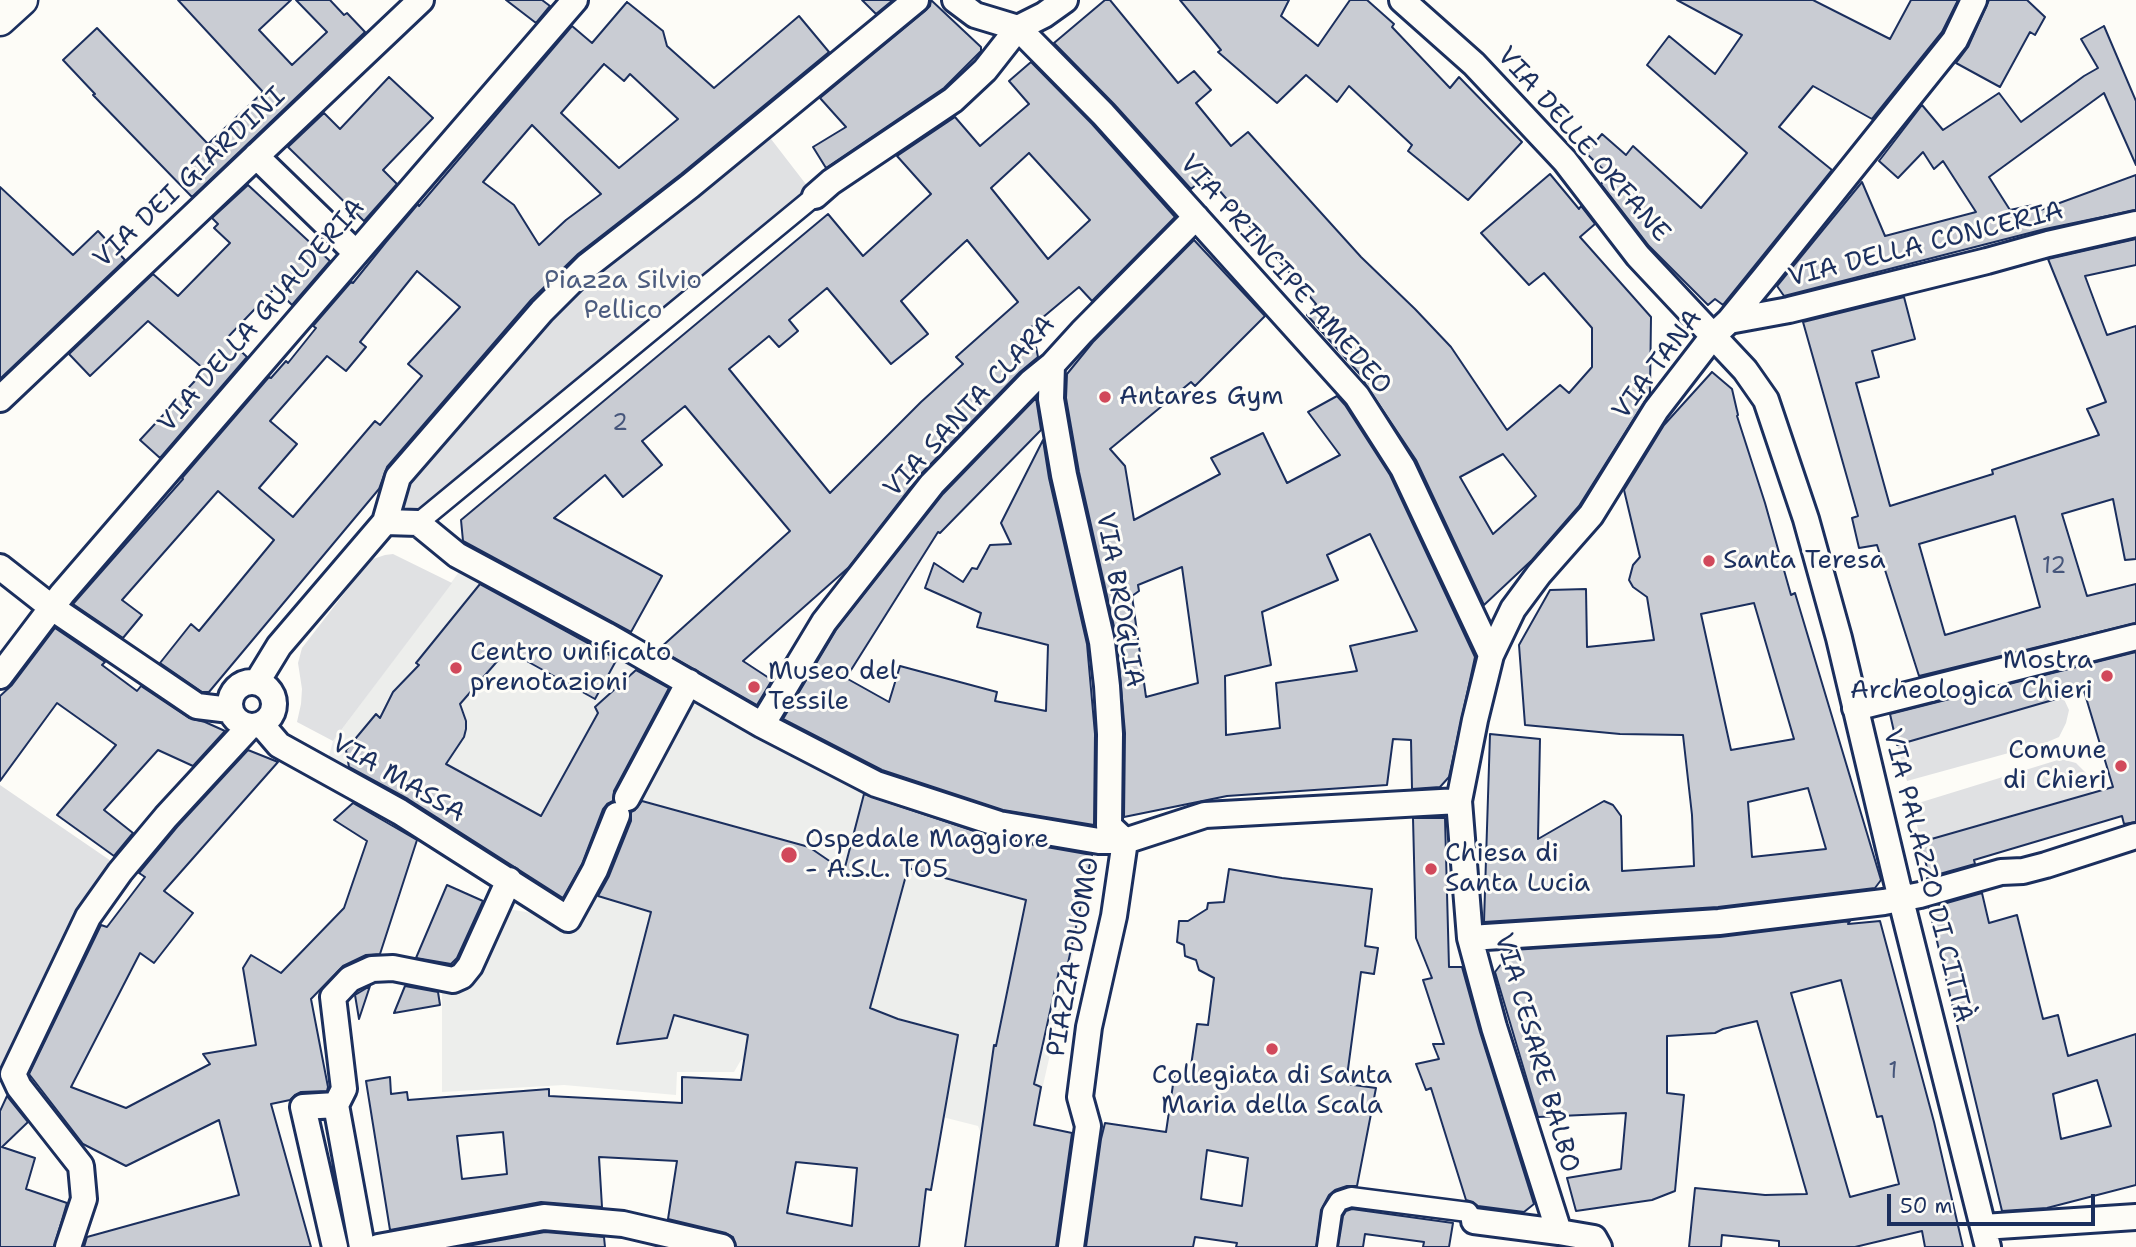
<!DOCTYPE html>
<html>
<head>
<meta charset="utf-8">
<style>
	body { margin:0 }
	#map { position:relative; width:2136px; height:1247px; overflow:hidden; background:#fdfcf7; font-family:"Shantell Sans",sans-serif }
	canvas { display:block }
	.scale { position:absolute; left:1887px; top:1194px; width:208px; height:32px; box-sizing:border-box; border:4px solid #1b2f5e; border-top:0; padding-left:9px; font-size:21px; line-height:24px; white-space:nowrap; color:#1b2f5e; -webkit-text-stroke:5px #fdfcf7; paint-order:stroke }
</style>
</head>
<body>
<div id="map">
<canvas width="2136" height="1247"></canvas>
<div class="scale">50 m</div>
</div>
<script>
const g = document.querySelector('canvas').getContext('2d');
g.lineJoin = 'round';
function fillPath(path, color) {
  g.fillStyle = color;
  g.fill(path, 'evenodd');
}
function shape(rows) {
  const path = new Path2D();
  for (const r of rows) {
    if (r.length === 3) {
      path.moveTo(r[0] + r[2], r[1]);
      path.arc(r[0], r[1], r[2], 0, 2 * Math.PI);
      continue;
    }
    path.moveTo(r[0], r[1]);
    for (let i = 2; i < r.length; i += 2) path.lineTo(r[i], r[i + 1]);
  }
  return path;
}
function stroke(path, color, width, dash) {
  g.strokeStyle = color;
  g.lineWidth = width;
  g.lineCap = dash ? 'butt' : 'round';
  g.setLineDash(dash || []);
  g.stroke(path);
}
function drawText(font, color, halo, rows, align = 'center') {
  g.font = font + ' "Shantell Sans",sans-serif';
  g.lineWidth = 6;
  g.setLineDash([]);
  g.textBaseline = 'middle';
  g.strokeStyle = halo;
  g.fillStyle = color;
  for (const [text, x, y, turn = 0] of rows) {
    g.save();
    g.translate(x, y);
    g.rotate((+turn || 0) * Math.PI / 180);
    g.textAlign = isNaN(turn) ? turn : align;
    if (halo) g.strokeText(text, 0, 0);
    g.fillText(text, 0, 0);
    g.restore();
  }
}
fillPath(shape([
	[459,572,672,689,694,695,837,776,1097,847,1034,1125,1005,1136,980,1131,978,1126,903,1107,874,1086,741,1060,734,1072,677,1072,676,1095,564,1085,442,1092,442,989,469,990,508,909,568,919,327,763,333,741]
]), '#edeeec');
fillPath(shape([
	[761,126,815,196,418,523,385,522,398,477,542,311],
	[393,554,452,583,333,741,297,722,301,704,302,689,298,663,302,648,370,560,385,555],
	[2063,697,2069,710,2066,723,2059,737,2045,743,1907,781,1897,745],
	[2061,759,2076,763,2088,775,2092,793,1921,842,1912,805],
	[0,785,111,861,73,913,0,1069]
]), '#e0e1e3');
const building = shape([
	[178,0,291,0,259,30,292,65,327,32,296,0,330,0,344,15,347,13,365,32,192,197,93,95,95,94,63,60,97,28,208,144,263,92,178,0],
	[506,0,542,0,550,6,536,23,506,0],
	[862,0,893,0,876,14,862,0],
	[931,0,981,47,981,51,944,88,826,168,813,147,846,127,820,98,925,11,930,6,931,0],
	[1105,0,1110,0,1178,83,1194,71,1211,90,1196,103,1231,146,1248,132,1361,257,1415,309,1451,347,1507,430,1560,385,1569,393,1592,367,1592,328,1544,273,1529,285,1481,233,1550,174,1579,209,1581,206,1595,224,1580,237,1651,317,1650,393,1579,506,1532,560,1484,605,1416,460,1364,382,1366,381,1307,315,1316,304,1207,176,1191,189,1114,104,1054,43,1105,0],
	[1503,454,1536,496,1493,534,1460,477,1503,454],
	[1180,0,1289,0,1281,16,1318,46,1350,0,1367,0,1394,24,1392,27,1450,88,1459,77,1522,142,1468,200,1408,151,1412,145,1349,86,1337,102,1306,75,1277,103,1218,52,1221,50,1180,0],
	[1677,0,1813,0,1890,39,1911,0,1958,0,1942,32,1872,119,1813,86,1779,127,1832,170,1723,305,1715,299,1708,305,1649,246,1601,184,1609,175,1586,153,1602,134,1626,155,1633,146,1701,208,1747,153,1647,65,1669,36,1715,74,1742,35,1677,0],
	[1989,0,2027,0,2045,17,2035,35,2030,32,2000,87,1956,63,1968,47,1989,0],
	[627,2,663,31,667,46,714,88,799,16,829,52,681,174,578,254,531,300,387,467,379,489,209,692,202,692,160,663,191,624,199,631,274,540,218,491,122,600,142,615,123,638,73,604,183,479,182,478,269,377,271,378,286,361,288,363,316,328,313,326,351,282,353,283,386,242,418,204,419,206,572,26,592,43,627,2],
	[604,64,624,81,630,74,678,119,619,168,561,113,604,64],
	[532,125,601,194,566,220,539,245,514,205,483,182,532,125],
	[417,271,460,307,408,364,422,376,380,425,375,421,293,517,259,488,297,444,270,421,327,356,346,371,366,347,360,342,417,271],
	[2104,26,2136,101,2136,165,2104,93,1989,177,2010,210,2033,205,2035,212,2136,175,2136,210,2045,229,1784,296,1777,286,1862,182,1885,236,1976,212,1943,161,1934,169,1923,152,1898,178,1879,161,1922,105,1943,130,1999,93,2021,122,2084,76,2098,68,2081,39,2104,26],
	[1031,62,1092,124,1175,217,1092,301,1079,287,1023,334,1036,347,1038,357,1020,372,921,474,848,568,743,661,772,680,757,705,659,649,790,531,685,406,642,441,662,465,623,497,605,475,554,518,662,576,631,632,463,541,461,520,828,214,863,256,931,194,897,156,955,117,980,146,1029,104,1009,81,1031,62],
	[1029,153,1090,220,1048,259,991,188,1029,153],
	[967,240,1018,302,956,357,963,364,921,402,830,493,729,369,769,336,779,347,798,331,789,320,827,288,891,364,928,334,901,301,967,240],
	[389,77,433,118,383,170,397,184,364,221,288,147,324,113,340,129,389,77],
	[248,185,330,261,292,305,275,288,227,338,247,357,160,458,140,440,205,370,148,321,90,376,69,354,153,274,178,296,230,243,214,228,218,224,212,218,248,185],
	[0,187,73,255,98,231,125,260,0,379,0,187],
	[2136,239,2136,265,2085,276,2107,335,2136,326,2136,559,2125,560,2113,499,2062,514,2087,596,2136,584,2136,623,1919,676,1877,545,1859,548,1852,518,1858,516,1803,322,1904,297,1915,339,1872,351,1879,377,1856,383,1890,506,1993,474,1992,470,2099,435,2087,409,2106,402,2048,259,2136,239],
	[2015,516,2040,607,1945,635,1919,544,2015,516],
	[1194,240,1265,316,1195,386,1191,382,1110,449,1125,466,1134,520,1220,474,1211,458,1263,433,1287,483,1340,455,1308,412,1337,396,1345,405,1390,475,1475,657,1449,777,1440,787,1412,789,1411,740,1393,739,1387,785,1227,796,1124,817,1125,733,1117,640,1079,472,1066,398,1067,374,1093,342,1194,240],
	[1370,534,1417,631,1350,646,1357,671,1276,683,1280,728,1226,735,1225,676,1271,665,1262,612,1338,580,1327,555,1370,534],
	[1182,567,1198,683,1146,697,1132,596,1139,591,1138,585,1182,567],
	[1712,372,1732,389,1738,415,1737,416,1765,503,1791,595,1795,593,1881,880,1875,888,1718,907,1484,922,1490,734,1540,739,1538,839,1604,801,1613,805,1621,816,1622,871,1694,866,1692,815,1683,735,1620,734,1525,725,1519,645,1550,590,1586,589,1587,647,1654,640,1647,597,1633,587,1629,580,1633,565,1640,557,1624,490,1664,425,1712,372],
	[1754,603,1794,739,1731,750,1701,614,1754,603],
	[1808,788,1826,849,1752,857,1748,802,1808,788],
	[1036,398,1041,430,940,533,938,532,846,678,889,702,900,666,997,692,995,701,1046,711,1048,645,977,627,981,613,925,588,934,563,963,582,972,568,977,569,990,545,1011,544,1001,523,1043,440,1049,478,1087,644,1095,734,1094,825,1003,810,882,770,783,719,836,630,943,494,1036,398],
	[480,584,617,659,595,699,507,650,460,704,466,721,466,729,464,737,446,764,541,816,598,713,595,707,636,670,669,688,614,791,613,801,607,804,603,809,582,864,563,898,408,799,349,767,346,750,376,714,380,718,393,692,419,665,416,663,480,584],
	[55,628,105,662,102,665,137,691,141,686,189,718,205,722,225,731,193,766,158,750,104,810,133,833,114,856,57,815,116,745,57,703,0,781,0,696,12,685,55,628],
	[2136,652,2136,822,2124,824,2122,816,1974,860,1975,864,1929,877,1921,842,2113,787,2084,691,1897,745,1890,714,2136,652],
	[248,750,278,762,164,891,193,913,154,963,140,953,71,1087,126,1108,210,1064,203,1054,256,1045,243,968,251,955,281,973,344,908,367,841,334,820,353,803,417,840,380,954,366,955,343,966,311,999,328,1087,327,1091,301,1092,295,1095,290,1100,271,1104,311,1247,84,1247,87,1237,239,1195,219,1120,126,1166,83,1144,29,1074,101,925,107,927,145,877,139,873,177,827,248,750],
	[864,794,995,838,1092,855,1066,972,1059,971,1034,1084,1041,1087,1034,1125,1072,1133,1056,1247,965,1247,994,1045,996,1046,1026,900,908,868,870,1008,898,1019,958,1035,931,1190,926,1189,919,1247,736,1247,733,1237,726,1233,668,1219,677,1161,599,1157,602,1207,541,1202,390,1230,366,1081,390,1077,391,1094,407,1092,408,1100,549,1089,549,1096,682,1103,682,1077,741,1080,748,1035,674,1015,667,1038,617,1044,651,912,598,896,609,876,631,821,631,812,635,810,642,801,809,847,844,871,864,794],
	[503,1132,507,1174,462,1179,457,1136,503,1132],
	[796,1162,857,1168,852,1226,787,1213,796,1162],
	[1413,818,1445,818,1449,967,1462,967,1480,1032,1534,1204,1524,1212,1478,1206,1473,1202,1466,1200,1431,1088,1426,1090,1416,1064,1439,1059,1433,1044,1444,1044,1423,980,1432,978,1416,938,1413,818],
	[1229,869,1282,878,1372,889,1365,946,1378,948,1374,974,1361,972,1346,1084,1376,1088,1357,1186,1347,1186,1335,1190,1329,1195,1321,1210,1316,1247,1236,1247,1237,1243,1195,1237,1193,1247,1086,1247,1101,1139,1105,1123,1166,1132,1175,1071,1190,1073,1197,1024,1208,1025,1214,978,1199,970,1196,960,1185,956,1184,945,1177,942,1179,921,1188,921,1207,909,1208,903,1224,902,1229,869],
	[1207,1150,1248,1158,1242,1206,1201,1199,1207,1150],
	[447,885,483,901,457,958,451,964,416,958,447,885],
	[1982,893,1989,923,2017,915,2043,1019,2058,1015,2068,1056,2136,1034,2136,1185,2047,1208,2002,1211,1929,908,1982,893],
	[2097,1080,2111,1126,2061,1139,2053,1094,2097,1080],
	[1850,921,1848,924,1880,921,1934,1122,1963,1247,1925,1247,1922,1231,1855,1247,1779,1247,1779,1241,1722,1235,1721,1247,1689,1247,1695,1188,1765,1195,1807,1194,1757,1021,1723,1029,1715,1033,1667,1036,1667,1093,1684,1095,1675,1191,1652,1200,1576,1211,1567,1178,1621,1169,1626,1113,1538,1117,1495,972,1512,950,1720,937,1850,921],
	[1841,980,1877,1117,1882,1116,1899,1184,1850,1197,1791,993,1841,980],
	[370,986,359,1019,355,995,370,986],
	[405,986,438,992,440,1005,394,1013,405,986],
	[7,1096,28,1122,2,1147,35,1158,26,1189,67,1203,54,1247,0,1247,0,1111,7,1096],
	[1352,1209,1453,1223,1449,1247,1423,1247,1424,1242,1365,1234,1363,1247,1338,1247,1343,1216,1346,1211,1352,1209],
	[545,1232,604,1237,605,1247,462,1247,545,1232]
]);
fillPath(building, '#c9ccd3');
stroke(building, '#1b2f5e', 2);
const pedestrian = shape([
	[418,523,815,196],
	[1327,1247,1332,1212,1339,1201,1351,1197,1468,1212,1474,1221]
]);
const minor = shape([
	[955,0,975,15,1018,28,1103,114,1357,396,1403,468,1491,655],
	[1402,0,1474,64,1565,161,1638,256,1745,370,1766,400,1806,519,1839,638,1904,912,1988,1247],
	[256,156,356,253],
	[815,196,831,182,953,100,985,70,1018,28,1044,15,1065,0],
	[1729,321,1789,310,1987,261,2048,244,2136,224],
	[1052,365,1051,399,1064,475,1102,642,1107,686,1110,734,1109,826,1125,841],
	[0,399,421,0],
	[385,522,418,523,457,555,606,635,762,725,876,784,999,824,1099,841,1125,841,1205,815,1459,801],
	[0,567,51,607,197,706,230,710],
	[0,676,62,594,575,0],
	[252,704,22],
	[257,682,279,646,385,522,398,477,542,311,587,266,690,186,916,0],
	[1855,708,2136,637],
	[261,724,279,745,400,812,568,919,595,870,617,815],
	[762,725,824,622,932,484,1031,382,1052,365,1082,332,1196,217],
	[627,798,689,682],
	[1470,938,1719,922,1884,902,1920,895,2001,872,2023,871,2046,865,2136,836],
	[336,1105,344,1089,333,997,350,979,372,969,393,968,453,980,462,976,470,966,509,880],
	[1474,1221,1559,1232],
	[1983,1227,2136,1217],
	[68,1247,84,1199,81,1166,19,1087,13,1074,88,917,120,872,166,817,250,726],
	[335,1247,303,1107,336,1105,362,1247],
	[378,1247,544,1217,623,1224,722,1247],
	[1071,1247,1088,1126,1080,1097,1089,1027,1114,916,1125,841],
	[1599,1247,1594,1238,1559,1232,1494,1027,1470,938,1459,801,1475,720,1491,655,1513,609,1539,574,1591,515,1656,410,1713,336,1729,321,1765,277,1955,40,1974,0]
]);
const tertiary = shape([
	[0,20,22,0]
]);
stroke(pedestrian, '#1b2f5e', 23);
stroke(minor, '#1b2f5e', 30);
stroke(tertiary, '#1b2f5e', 35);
stroke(pedestrian, '#fdfcf7', 18);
stroke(minor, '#fdfcf7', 24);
stroke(tertiary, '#fdfcf7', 30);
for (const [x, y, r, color] of [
	[1105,397,7,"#d1495b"],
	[1709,561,7,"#d1495b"],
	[456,668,7,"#d1495b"],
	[2107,676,7,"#d1495b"],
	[754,687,7,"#d1495b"],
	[2121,766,7,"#d1495b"],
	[789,855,9,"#d1495b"],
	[1431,869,7,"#d1495b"],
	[1272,1049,7,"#d1495b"]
]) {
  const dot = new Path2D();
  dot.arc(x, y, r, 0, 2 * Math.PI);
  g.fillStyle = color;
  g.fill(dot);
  stroke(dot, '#fdfcf7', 2.5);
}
drawText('23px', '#46567b', null, [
	["2",620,424],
	["12",2054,567],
	["1",1893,1072]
]);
drawText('26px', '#1b2f5e', '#fdfcf7', [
	["VIA DELLE ORFANE",1583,145,49],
	["VIA DEI GIARDINI",190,178,-43],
	["VIA DELLA CONCERIA",1926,245,-14],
	["VIA PRINCIPE AMEDEO",1285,275,49],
	["VIA DELLA GUALDERIA",262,316,-49],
	["VIA TANA",1658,365,-53],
	["VIA SANTA CLARA",970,407,-47],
	["VIA BROGLIA",1119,600,80],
	["VIA MASSA",398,779,30],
	["VIA PALAZZO DI CITTÀ",1927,876,76],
	["PIAZZA DUOMO",1074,957,-80],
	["VIA CESARE BALBO",1536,1053,74]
]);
drawText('26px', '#4c5c7f', '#fdfcf7', [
	["Piazza Silvio",623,281],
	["Pellico",623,311]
]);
drawText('26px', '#1b2f5e', '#fdfcf7', [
	["Antares Gym",1119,397],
	["Santa Teresa",1723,561],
	["Centro unificato",470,653],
	["prenotazioni",470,683],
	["Mostra",2093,661,"right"],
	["Archeologica Chieri",2093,691,"right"],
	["Museo del",768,672],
	["Tessile",768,702],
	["Comune",2107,751,"right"],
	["di Chieri",2107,781,"right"],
	["Ospedale Maggiore",805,840],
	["- A.S.L. TO5",805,870],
	["Chiesa di",1445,854],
	["Santa Lucia",1445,884],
	["Collegiata di Santa",1272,1076,"center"],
	["Maria della Scala",1272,1106,"center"]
], 'left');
</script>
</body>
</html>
